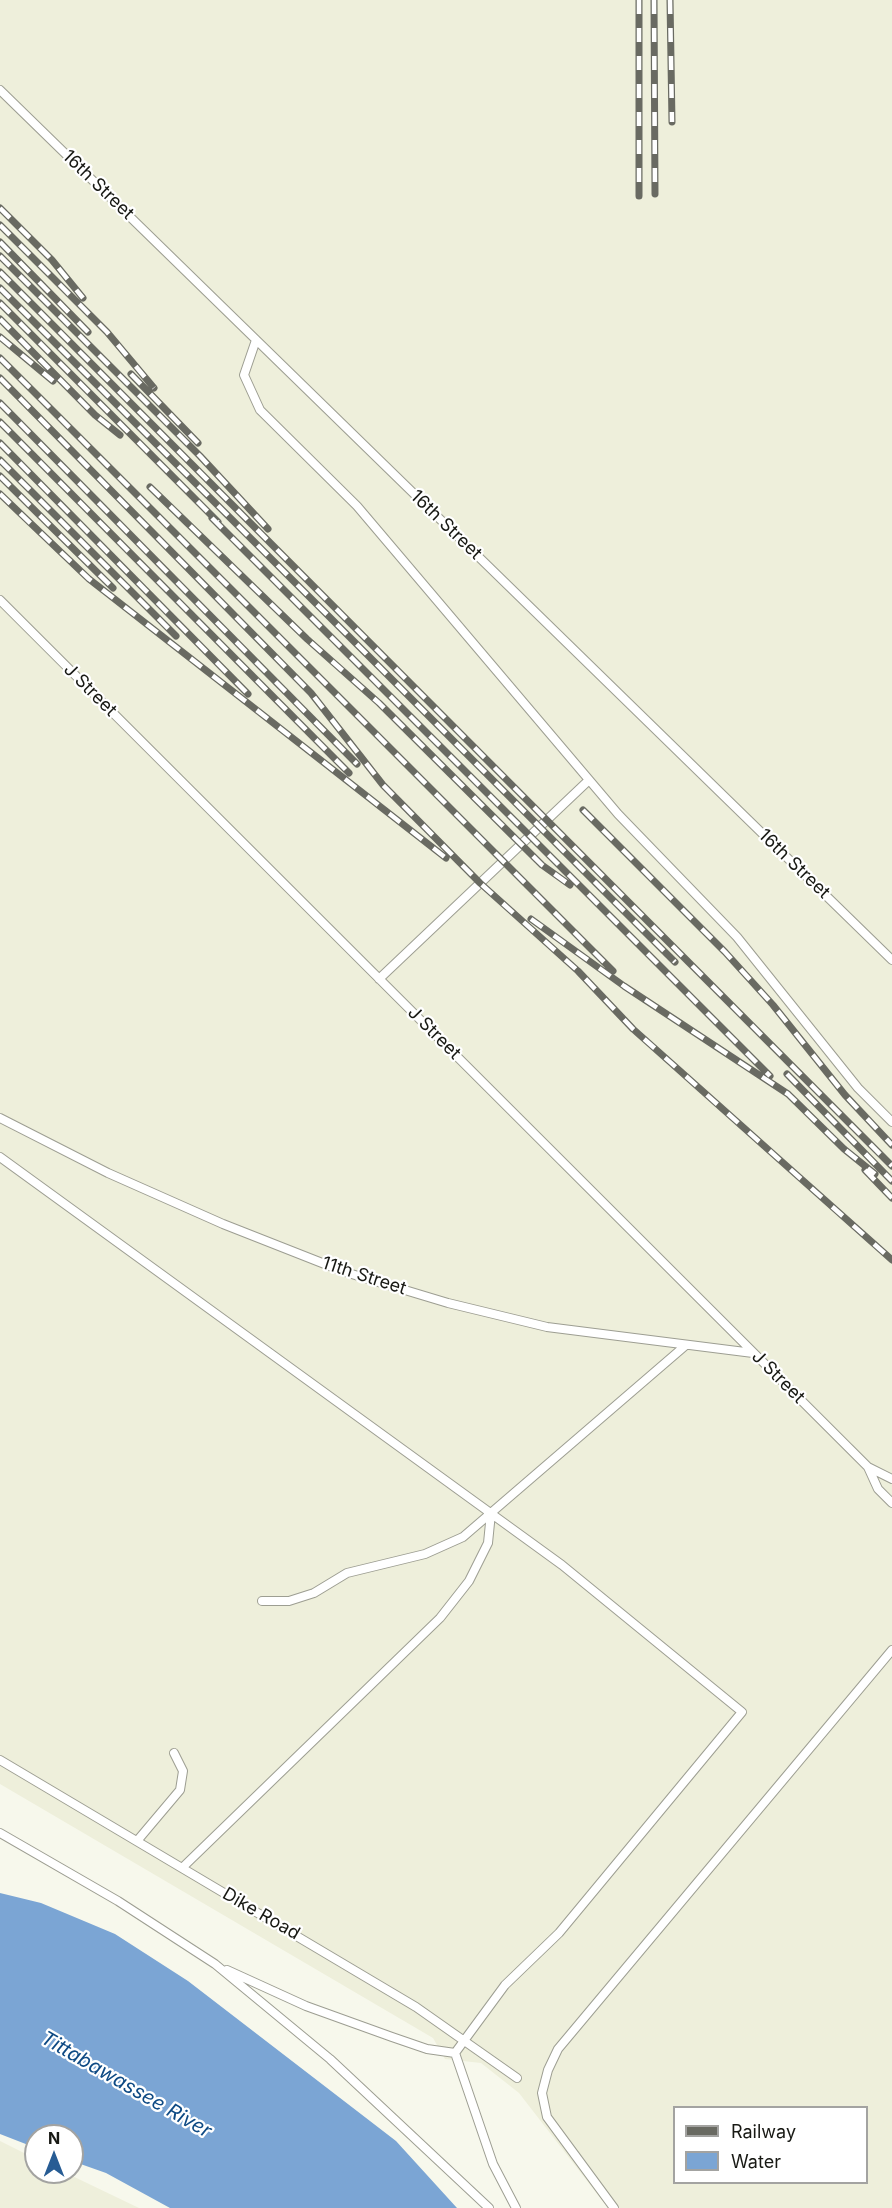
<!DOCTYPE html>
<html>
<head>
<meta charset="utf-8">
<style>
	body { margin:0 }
	#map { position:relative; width:892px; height:2208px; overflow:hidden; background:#f7f8ec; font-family:Inter,sans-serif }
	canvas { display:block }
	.legend { position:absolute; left:673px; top:2106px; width:195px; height:78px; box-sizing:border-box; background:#fff; border:2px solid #a3a3a1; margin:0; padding:8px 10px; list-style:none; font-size:18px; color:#181914 }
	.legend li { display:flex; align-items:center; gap:12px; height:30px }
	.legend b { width:30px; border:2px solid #a3a3a1 }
	.north { position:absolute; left:24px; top:2124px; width:60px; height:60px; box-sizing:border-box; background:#fff; border:2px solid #a3a3a1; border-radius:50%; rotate:0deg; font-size:16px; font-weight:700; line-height:24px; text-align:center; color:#181914 }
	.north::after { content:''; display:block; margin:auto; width:21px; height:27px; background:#275c94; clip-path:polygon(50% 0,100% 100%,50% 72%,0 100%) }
</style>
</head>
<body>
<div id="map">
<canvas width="892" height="2208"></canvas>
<ul class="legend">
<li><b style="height:8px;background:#696a62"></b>Railway</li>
<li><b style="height:16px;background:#7ba5d4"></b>Water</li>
</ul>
<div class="north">N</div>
</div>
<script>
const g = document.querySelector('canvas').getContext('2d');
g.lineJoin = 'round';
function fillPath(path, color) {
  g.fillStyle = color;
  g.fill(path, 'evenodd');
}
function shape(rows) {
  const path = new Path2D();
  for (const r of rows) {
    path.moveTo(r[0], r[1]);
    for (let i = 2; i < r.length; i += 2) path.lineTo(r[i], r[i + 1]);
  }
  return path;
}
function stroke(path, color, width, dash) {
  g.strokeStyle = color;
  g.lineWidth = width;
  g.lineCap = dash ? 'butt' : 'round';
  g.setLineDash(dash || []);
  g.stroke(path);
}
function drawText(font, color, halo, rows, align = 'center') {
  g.font = font + ' Inter,sans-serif';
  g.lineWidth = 4.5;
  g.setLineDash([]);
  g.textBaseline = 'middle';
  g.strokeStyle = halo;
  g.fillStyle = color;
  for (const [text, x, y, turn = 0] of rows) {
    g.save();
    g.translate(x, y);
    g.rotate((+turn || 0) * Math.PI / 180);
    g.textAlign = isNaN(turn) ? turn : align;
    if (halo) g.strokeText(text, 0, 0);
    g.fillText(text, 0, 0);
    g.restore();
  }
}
fillPath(shape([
	[0,0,892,0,892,2208,608,2208,519,2093,481,2063,445,2059,433,2038,0,1784],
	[674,2108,866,2108,866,2182,674,2182],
	[0,2141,36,2159,36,2172,64,2172,139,2208,0,2208]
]), '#eeefdb');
fillPath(shape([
	[0,1893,41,1903,115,1934,188,1981,396,2141,457,2208,170,2208,106,2173,72,2161,72,2136,36,2136,36,2148,0,2134]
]), '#7ba5d4');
const service = shape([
	[0,90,892,960],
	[256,340,244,375,260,410,357,506,618,814,737,937,858,1088,892,1122],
	[0,600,868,1467,878,1489,892,1503],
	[379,979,589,780],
	[0,1118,108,1173,223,1224,345,1272,448,1303,547,1327,753,1353],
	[0,1157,562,1565,742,1712,559,1933,505,1985,455,2053],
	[868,1467,892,1479],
	[262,1601,289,1601,314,1593,347,1573,425,1554,463,1537,686,1345],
	[0,1760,416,2007,517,2078],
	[0,1833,118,1901,215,1964,330,2059,489,2208],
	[137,1841,180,1790,183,1771,174,1753],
	[182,1868,440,1618,469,1581,488,1543,491,1513],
	[227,1970,306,2006,392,2037,427,2049,455,2053,493,2164,516,2208],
	[614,2208,547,2117,542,2093,548,2070,558,2049,892,1650]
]);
stroke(service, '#9d9e92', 10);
stroke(service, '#fff', 8);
const rail = shape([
	[639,0,639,196],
	[654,0,655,194],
	[670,0,672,122],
	[0,208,52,260,83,298],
	[0,225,107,332,154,388],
	[0,242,88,332],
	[0,256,200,456,268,529],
	[0,272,892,1166],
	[0,288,675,962],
	[0,303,218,522],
	[0,319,95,415,120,435],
	[0,337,53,381],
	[0,358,613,971],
	[131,374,198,443],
	[0,378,311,693,383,785,480,883,578,971,633,1029,892,1260],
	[0,403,357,764],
	[0,422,349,773],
	[0,443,248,694],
	[0,460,176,636],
	[0,476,113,588],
	[150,487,307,639,379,703,542,865,570,885],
	[0,494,89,579,446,858],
	[212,518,770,1076],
	[583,810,725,952,773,1005,845,1095,892,1145],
	[531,919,624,986,788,1094,844,1149,875,1174],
	[787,1074,892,1181],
	[865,1170,892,1198]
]);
stroke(rail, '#696a62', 7);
stroke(rail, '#fff', 4.5, [14]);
drawText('18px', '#181914', '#fff', [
	["16th Street",98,185,44],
	["16th Street",446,525,44],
	["J Street",90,690,45],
	["16th Street",794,864,44],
	["J Street",434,1033,45],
	["11th Street",364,1276,18],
	["J Street",778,1377,45],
	["Dike Road",261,1914,30]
]);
drawText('italic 20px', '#0e4a84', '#fff', [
	["Tittabawassee River",126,2085,30]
]);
</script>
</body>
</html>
